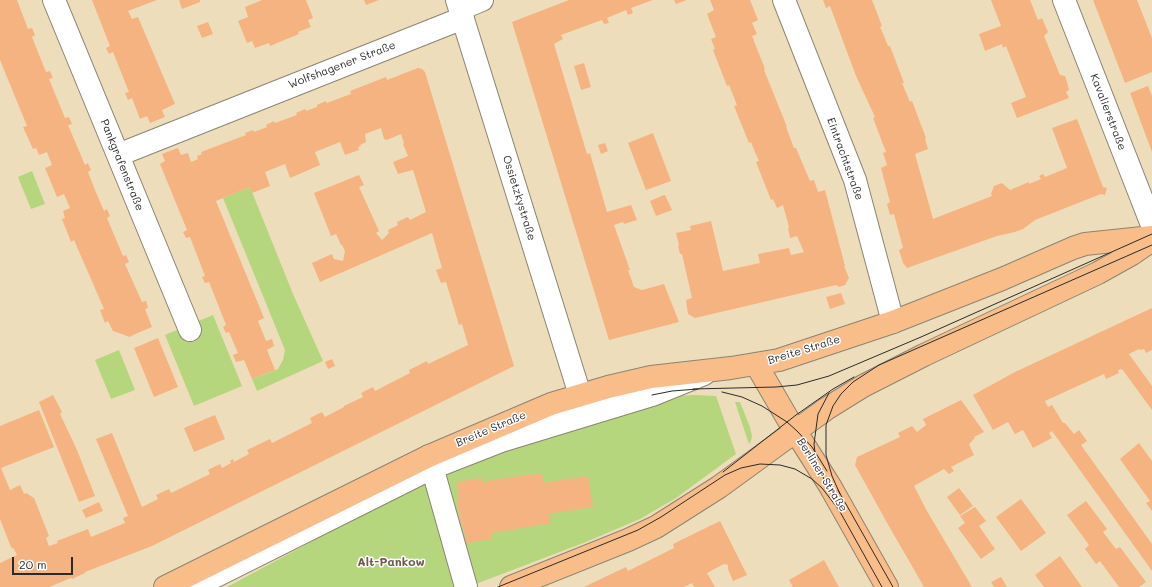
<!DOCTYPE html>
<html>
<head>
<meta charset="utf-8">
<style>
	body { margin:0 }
	#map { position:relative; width:1152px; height:587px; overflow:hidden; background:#edb; font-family:Mali,sans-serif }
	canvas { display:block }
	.scale { position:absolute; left:12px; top:557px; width:61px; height:18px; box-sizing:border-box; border:2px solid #2b2b2b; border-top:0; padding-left:5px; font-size:12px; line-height:14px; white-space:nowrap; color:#2b2b2b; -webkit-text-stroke:3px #fff; paint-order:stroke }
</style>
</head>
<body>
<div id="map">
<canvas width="1152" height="587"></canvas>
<div class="scale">20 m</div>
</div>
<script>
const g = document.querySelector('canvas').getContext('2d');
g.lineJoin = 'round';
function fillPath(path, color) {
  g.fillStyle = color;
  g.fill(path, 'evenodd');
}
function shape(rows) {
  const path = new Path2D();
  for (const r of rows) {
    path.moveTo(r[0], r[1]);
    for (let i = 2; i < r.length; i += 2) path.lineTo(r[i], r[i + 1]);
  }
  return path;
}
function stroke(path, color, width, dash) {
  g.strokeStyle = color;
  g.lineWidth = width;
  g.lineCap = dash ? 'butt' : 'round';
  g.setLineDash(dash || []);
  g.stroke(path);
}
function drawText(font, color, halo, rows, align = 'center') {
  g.font = font + ' Mali,sans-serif';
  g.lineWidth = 3;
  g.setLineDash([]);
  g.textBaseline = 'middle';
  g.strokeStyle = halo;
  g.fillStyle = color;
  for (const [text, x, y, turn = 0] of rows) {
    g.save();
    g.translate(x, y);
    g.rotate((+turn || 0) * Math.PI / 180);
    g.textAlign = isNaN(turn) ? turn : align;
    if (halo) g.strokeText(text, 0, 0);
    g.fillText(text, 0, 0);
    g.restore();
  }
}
fillPath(shape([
	[32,171,45,204,31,209,18,177],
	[250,187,293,294,323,361,257,391,252,379,278,369,283,360,285,350,223,198],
	[213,315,242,386,194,406,165,335],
	[119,350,135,390,111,399,95,360],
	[696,395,716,396,736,454,676,498,640,519,586,542,468,587,227,587,447,469,672,396],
	[735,402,740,402,750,427,752,436,751,441,749,444]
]), '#b6d67e');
fillPath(shape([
	[0,0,17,0,28,29,32,28,35,35,32,37,46,72,50,71,53,78,49,79,65,118,69,117,72,124,68,125,85,165,88,163,91,170,88,172,95,190,104,211,107,209,110,216,107,218,123,256,126,255,129,262,125,264,142,302,146,301,148,308,145,309,152,327,133,335,130,337,113,331,108,321,105,323,100,310,104,309,74,240,71,242,62,219,65,218,63,211,70,208,64,194,57,197,45,168,52,165,47,152,39,155,36,148,33,149,23,127,27,126,0,60],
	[92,0,157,0,128,11,132,19,138,17,175,104,162,110,165,117,150,123,147,116,140,119,132,98,128,100,125,93,129,92,113,52,109,54,106,48,110,46],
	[179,0,200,0,200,2,182,9],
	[262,0,306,0,313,18,308,20,311,27,298,32,299,34,270,46,269,43,255,48,252,41,247,43,238,21,248,17,245,7],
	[364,0,379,0,366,5],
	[569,0,653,0,631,8,633,13,628,15,626,10,607,18,609,23,604,24,602,20,561,35,563,39,554,44,587,154,590,153,607,212,631,205,637,220,624,224,623,222,614,225,630,270,628,270,634,287,642,290,664,284,679,322,609,340,512,22],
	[674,0,687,0,676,4],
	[710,0,750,0,758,20,752,23,757,34,752,36,765,69,764,70,787,127,786,127,794,148,796,148,810,181,814,180,818,192,825,190,845,266,844,266,849,278,845,285,839,287,836,285,695,318,688,314,686,300,692,298,682,254,680,254,678,246,679,245,676,233,691,230,690,226,711,221,723,271,760,263,758,254,789,248,791,255,804,252,797,236,790,238,788,228,789,227,783,205,777,208,773,199,771,200,756,162,759,161,755,152,751,142,749,143,734,106,737,105,729,85,727,86,713,50,715,49,711,39,716,37,707,14,714,10],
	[823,0,872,0,882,26,880,27,884,36,888,46,890,46,904,83,902,83,910,102,912,101,926,138,925,139,928,149,915,154,933,219,992,196,991,194,994,186,1002,183,1010,190,1029,182,1029,184,1041,179,1039,176,1043,174,1045,177,1067,168,1052,128,1077,119,1103,187,1107,188,1105,195,1101,194,1035,220,1023,229,1015,232,997,236,907,268,903,263,899,250,903,248,894,214,890,215,887,204,890,202,881,168,887,165,883,153,886,152,873,118,875,117,856,76,830,6,826,8],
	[991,0,1030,0,1038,20,1042,18,1048,32,1044,36,1060,75,1065,76,1067,82,1069,90,1066,92,1069,98,1017,118,1011,103,1026,97,1006,46,1003,48,1002,44,985,51,979,34,1001,26],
	[1093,0,1137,0,1152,38,1152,72,1125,83],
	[208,22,213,34,202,38,197,26],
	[584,63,591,87,581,90,574,66],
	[418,68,422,69,425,72,514,366,152,546,85,572,85,573,72,579,71,578,49,587,0,587,0,563,17,555,14,549,11,547,0,519,0,426,39,410,54,447,1,468,10,490,20,485,24,494,26,493,34,498,49,536,46,538,49,546,58,543,57,541,88,529,91,537,125,523,123,518,128,516,96,439,112,433,142,507,158,499,156,495,169,489,171,493,210,474,208,470,220,464,222,468,231,463,230,461,233,459,234,462,249,454,247,450,270,439,272,443,312,423,310,418,322,412,325,417,344,407,344,406,363,397,361,393,373,387,375,391,410,373,409,370,427,361,428,364,468,345,462,324,459,325,446,282,441,283,436,270,442,268,432,233,320,282,312,263,332,254,334,259,343,261,345,251,342,245,341,245,336,234,331,236,314,193,359,175,364,185,359,187,379,231,376,233,382,240,389,233,388,230,398,225,397,222,408,217,410,220,426,212,413,170,398,174,393,162,408,156,403,144,404,143,401,134,387,140,384,139,381,128,365,134,366,142,360,145,361,146,358,147,359,150,345,155,340,142,315,152,320,165,290,178,285,164,265,172,270,186,252,193,250,187,216,201,264,318,258,321,266,341,272,339,274,346,267,350,275,370,252,379,244,360,236,362,233,355,238,353,229,332,226,333,223,327,226,325,209,282,205,283,202,277,205,276,190,237,186,238,183,232,187,230,160,164,165,161,162,154,178,148,181,155,188,153,191,162,198,159,197,156,202,154,201,152,246,135,245,133,253,130,254,132,267,127,266,125,274,121,275,123,297,115,296,113,305,109,306,111,317,107,317,105,326,101,327,103,340,98,351,94,350,91,386,77,387,80],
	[1148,86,1152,96,1152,152,1130,93],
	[653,133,671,181,646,190,628,143],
	[605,143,608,151,601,154,598,145],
	[664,195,665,195,672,210,656,216,650,201],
	[841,293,845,304,830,309,826,297],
	[1152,308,1152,350,1146,353,1144,349,1140,350,1139,349,1129,354,1152,386,1152,410,1122,369,1118,370,1119,373,1106,379,1104,374,1045,401,1048,407,1052,405,1063,423,1065,423,1074,434,1079,430,1087,441,1081,445,1152,544,1152,571,1052,431,1049,433,1052,438,1033,448,1023,430,1015,434,1008,422,993,430,973,395,1015,372],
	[158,338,178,387,154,397,134,348],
	[332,359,335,366,328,369,325,362],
	[53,395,62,412,60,414,77,450,95,496,79,502,39,402],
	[961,400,984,432,974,437,975,438,969,444,974,455,951,467,954,471,949,474,944,469,914,486,927,511,972,587,924,587,886,521,855,465,857,457,900,437,898,433,912,426,917,432,926,425,923,419],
	[215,415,225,439,194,452,184,428],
	[1139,443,1152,461,1152,511,1146,503,1150,501,1120,459],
	[539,473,543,476,544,481,543,483,588,476,593,507,547,514,550,516,551,520,549,524,543,525,541,523,540,525,491,533,492,539,466,543,463,526,461,526,457,499,459,499,457,482,482,478,482,482,532,474,534,476,535,474],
	[959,488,973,506,960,515,947,497],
	[1021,499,1046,533,1021,551,996,517],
	[1086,501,1107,529,1103,532,1116,549,1120,547,1146,582,1139,587,1119,587,1100,561,1096,564,1085,549,1089,545,1067,515],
	[99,502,103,511,86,518,82,510],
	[975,507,986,521,979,526,995,549,981,559,958,528,965,523,960,516],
	[720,521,747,575,733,581,728,569,728,565,724,564,707,573,715,587,694,587,692,583,684,587,584,587,626,567,628,571,674,548,673,544],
	[1060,556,1082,587,1044,587,1035,575],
	[824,560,839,587,793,587,789,580],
	[1001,577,1007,587,994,587,991,582]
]), '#f5b381');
const minor = shape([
	[54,0,190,330],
	[457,0,580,395],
	[784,0,855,180,893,322],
	[1064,0,1152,225],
	[460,9,482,0],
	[118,155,463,18],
	[429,456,466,587],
	[194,587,432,468,501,441,652,395,704,374]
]);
const major = shape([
	[756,364,789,421,830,486,887,587],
	[165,587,429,456,551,404,608,387,651,377,731,368,779,360,893,322,1002,279,1073,248,1085,244,1152,237],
	[511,587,628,540,656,527,719,487,826,409,863,386,924,355,1098,273,1132,254,1152,240]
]);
stroke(minor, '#8c8473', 24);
stroke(major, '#8c8473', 24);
stroke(minor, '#fff', 22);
stroke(major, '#f8bd88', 22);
stroke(shape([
	[693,389,776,387,797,385,829,376,921,337,1152,234],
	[722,392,742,397,762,406,787,422,797,431,812,447,827,471],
	[652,395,672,391,698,389],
	[723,472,796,415,833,389,854,377],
	[838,490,893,587],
	[829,491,816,461,814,444,818,414,829,393],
	[840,494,832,476,826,455,826,425,833,406,841,394,853,382,879,365,1152,245],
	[498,587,638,530,661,517,725,475,741,468,760,464,780,465,795,469,812,479,822,488,839,510,882,587]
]), '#2b2b2b', 1);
drawText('11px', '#2b2b2b', '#fff', [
	["Wolfshagener Straße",342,65,-21],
	["Kavalierstraße",1108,112,69],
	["Eintrachtstraße",845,159,70],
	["Pankgrafenstraße",122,165,68],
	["Ossietzkystraße",519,198,73],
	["Breite Straße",804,350,-17],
	["Breite Straße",491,429,-23],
	["Berliner Straße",822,475,58]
]);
drawText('bold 12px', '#725b49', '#fff', [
	["Alt-Pankow",391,562]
]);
</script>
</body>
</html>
